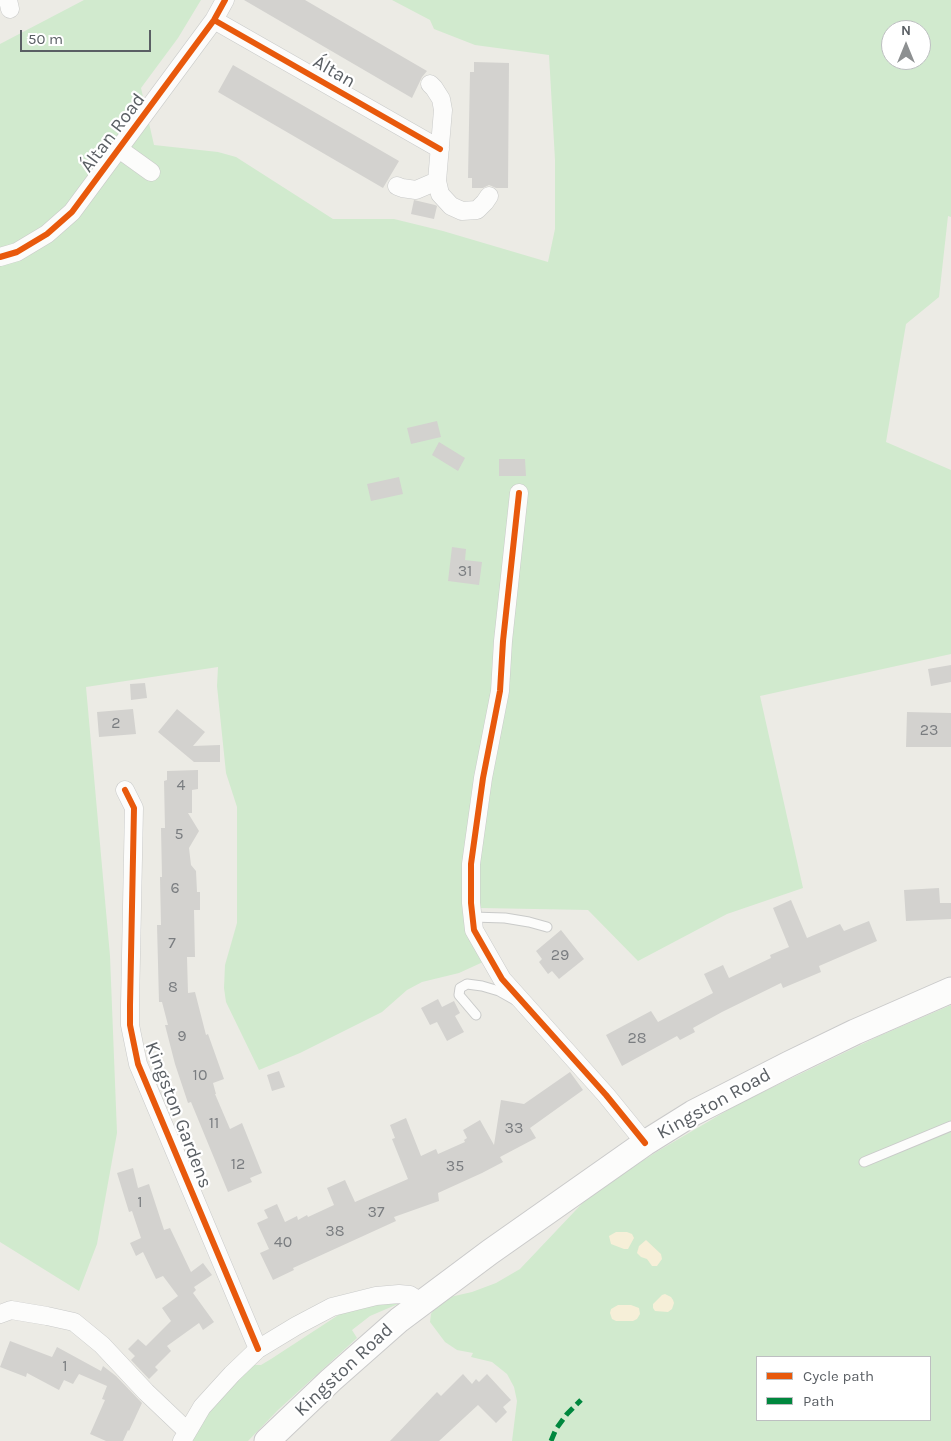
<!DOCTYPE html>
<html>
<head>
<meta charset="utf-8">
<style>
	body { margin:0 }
	#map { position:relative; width:951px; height:1441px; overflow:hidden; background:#ecebe5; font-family:Karla,sans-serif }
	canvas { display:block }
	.legend { position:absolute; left:756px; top:1356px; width:175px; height:65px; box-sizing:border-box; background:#fff; border:1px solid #bdbfc1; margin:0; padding:6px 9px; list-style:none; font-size:15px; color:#5a5f64 }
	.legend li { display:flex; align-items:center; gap:10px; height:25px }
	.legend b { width:25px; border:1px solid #bdbfc1 }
	.north { position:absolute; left:881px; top:20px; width:50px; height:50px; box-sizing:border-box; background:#fff; border:1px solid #bdbfc1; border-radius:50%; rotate:0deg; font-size:14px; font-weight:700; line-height:20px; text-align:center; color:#5a5f64 }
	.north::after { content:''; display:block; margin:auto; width:18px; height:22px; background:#8d9091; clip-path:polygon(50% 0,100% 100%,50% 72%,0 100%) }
	.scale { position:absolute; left:20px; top:30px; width:131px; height:22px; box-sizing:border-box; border:2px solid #5a5f64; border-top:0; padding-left:6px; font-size:15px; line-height:18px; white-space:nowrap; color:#5a5f64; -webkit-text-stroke:4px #fff; paint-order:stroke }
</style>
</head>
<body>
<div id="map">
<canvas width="951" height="1441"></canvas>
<ul class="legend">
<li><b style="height:6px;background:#e8590c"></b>Cycle path</li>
<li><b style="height:6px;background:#00873e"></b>Path</li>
</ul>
<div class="north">N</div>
<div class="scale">50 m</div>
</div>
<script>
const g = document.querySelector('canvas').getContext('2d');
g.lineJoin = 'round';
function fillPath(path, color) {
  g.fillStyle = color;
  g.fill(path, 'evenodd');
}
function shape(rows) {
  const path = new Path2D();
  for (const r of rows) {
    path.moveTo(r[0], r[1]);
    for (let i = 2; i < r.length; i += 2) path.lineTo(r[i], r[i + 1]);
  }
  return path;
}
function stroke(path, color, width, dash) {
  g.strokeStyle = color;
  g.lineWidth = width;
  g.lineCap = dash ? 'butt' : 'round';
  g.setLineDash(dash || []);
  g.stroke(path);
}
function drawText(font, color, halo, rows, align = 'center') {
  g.font = font + ' Karla,sans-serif';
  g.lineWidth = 4.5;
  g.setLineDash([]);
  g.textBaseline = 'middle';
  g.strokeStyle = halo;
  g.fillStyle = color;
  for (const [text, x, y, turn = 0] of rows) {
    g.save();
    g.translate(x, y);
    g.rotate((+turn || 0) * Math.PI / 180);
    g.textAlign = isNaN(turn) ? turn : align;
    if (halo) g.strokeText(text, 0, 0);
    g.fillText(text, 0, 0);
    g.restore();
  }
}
fillPath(shape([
	[84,0,201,0,178,38,141,88,154,145,218,152,236,157,333,219,394,219,443,231,548,262,555,229,555,160,549,55,475,45,434,29,430,20,392,0,951,0,951,217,948,216,939,297,906,324,886,442,951,470,951,654,760,696,803,888,727,914,638,961,588,910,481,908,478,930,483,962,459,973,422,982,407,990,382,1012,300,1053,259,1070,226,1002,224,988,225,965,237,923,237,807,226,773,217,686,218,667,86,687,110,956,117,1133,97,1244,79,1291,0,1242,0,44],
	[891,30,921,30,921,60,891,60],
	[951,1005,951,1441,512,1441,517,1401,514,1387,507,1374,492,1362,471,1357,473,1353,457,1350,445,1342,430,1322,431,1314,436,1307,450,1297,472,1292,496,1283,520,1269,592,1193,658,1151,740,1103,877,1037],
	[757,1357,930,1357,930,1420,757,1420],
	[388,1303,398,1304,370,1316,352,1330,357,1338,278,1410,248,1441,191,1441,203,1420,232,1384,253,1365,261,1365,271,1359,340,1314,357,1307]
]), '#d1eace');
fillPath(shape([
	[616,1232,627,1232,632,1234,634,1238,628,1249,624,1249,611,1244,609,1236],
	[646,1240,661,1254,662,1259,657,1266,652,1266,647,1259,641,1257,637,1253,639,1246],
	[665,1294,671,1297,673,1300,674,1303,672,1309,668,1312,655,1311,653,1308,653,1304,662,1295],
	[618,1305,631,1305,639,1308,640,1314,637,1319,633,1321,616,1321,612,1319,610,1313,611,1309]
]), '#f6efd8');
fillPath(shape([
	[244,0,305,0,427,71,422,77,412,98],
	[474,62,509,63,508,188,496,188,489,185,483,188,472,188,472,178,468,178,470,72,474,72],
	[233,65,399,161,383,188,218,92],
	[414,200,435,205,437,206,434,219,411,214],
	[437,421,441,437,411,444,407,428],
	[439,442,465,458,458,471,432,455],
	[499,459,525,459,526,476,499,476],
	[399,477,403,494,371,501,367,484],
	[452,547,466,549,465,560,482,562,479,585,448,581],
	[951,665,951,682,931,686,928,669],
	[145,683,147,698,131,700,130,684],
	[133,709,136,734,99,737,97,712],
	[177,709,205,732,193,746,220,745,220,762,194,762,158,732],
	[907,712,951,713,951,747,906,747],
	[198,770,198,789,192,790,192,813,188,813,199,831,189,848,191,865,196,871,197,892,200,892,200,910,194,910,195,957,187,957,188,993,195,992,206,1035,208,1034,224,1079,213,1083,216,1094,215,1094,230,1129,242,1123,262,1173,250,1178,252,1182,228,1192,191,1102,188,1103,175,1064,165,1025,168,1025,162,1002,159,1002,157,925,161,925,160,877,162,877,161,828,165,828,164,781,167,780,167,771],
	[939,888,940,903,951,903,951,919,906,921,904,890],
	[791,900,807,938,840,924,844,931,869,921,877,941,819,966,821,972,783,988,781,983,722,1012,693,1028,695,1032,680,1040,677,1036,622,1066,606,1035,651,1011,658,1022,713,993,704,974,723,965,729,978,771,958,770,955,789,947,773,908],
	[561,930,584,959,559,979,552,971,548,974,539,962,542,959,536,951],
	[438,999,442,1007,454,1001,460,1013,455,1016,464,1032,447,1041,437,1022,430,1025,421,1008],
	[279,1071,285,1087,272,1091,267,1075],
	[570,1072,583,1090,530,1128,536,1138,500,1157,503,1162,482,1173,438,1193,439,1201,394,1217,396,1221,293,1268,294,1270,273,1280,260,1253,269,1249,257,1223,268,1218,264,1210,277,1204,285,1222,297,1216,298,1220,307,1215,308,1217,334,1205,327,1188,345,1180,355,1202,408,1179,392,1139,395,1138,390,1125,406,1118,421,1156,436,1149,438,1154,465,1142,464,1140,467,1138,463,1130,480,1120,494,1145,501,1100,524,1104],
	[133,1168,138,1188,149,1184,164,1230,170,1228,191,1272,203,1263,212,1275,194,1287,196,1290,193,1293,214,1322,203,1330,199,1323,167,1346,171,1351,155,1367,158,1370,149,1379,131,1360,135,1356,128,1349,138,1339,146,1346,171,1321,162,1308,178,1296,163,1276,156,1279,143,1252,136,1256,130,1243,141,1238,132,1211,129,1212,117,1173],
	[10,1341,52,1357,57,1347,101,1371,103,1366,116,1376,142,1403,129,1431,128,1430,123,1441,106,1441,90,1434,105,1400,102,1399,107,1386,79,1374,73,1384,64,1380,59,1390,27,1373,26,1377,0,1367],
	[463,1374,472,1384,476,1379,479,1382,487,1374,511,1400,503,1407,507,1412,496,1423,478,1405,439,1441,390,1441,437,1392,441,1396]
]), '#d3d2cf');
const service = shape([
	[472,917,505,918,529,922,547,927],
	[476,1015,459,995,460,988,467,984,482,986,499,991,515,1000],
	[864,1162,951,1126]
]);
const minor = shape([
	[8,0,10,9],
	[214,20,440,149],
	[430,84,434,88,441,99,443,110,437,181,440,194,451,206,462,211,477,210,485,202,489,196],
	[119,149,151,172],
	[397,186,402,188,416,190,437,181],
	[0,257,17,252,47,234,72,212,214,20,225,0],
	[519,493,503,641,500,691,483,778,471,864,471,903,474,930,502,979,606,1095,645,1143],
	[125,790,134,808,130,1005,130,1025,138,1064,258,1349],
	[0,1314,11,1310,47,1316,74,1322,102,1345,146,1392,187,1431],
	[182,1441,202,1407,232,1374,258,1349,296,1326,332,1307,376,1296,399,1294,410,1295,421,1302]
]);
const secondary = shape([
	[267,1441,331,1380,399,1320,490,1252,645,1143,693,1113,789,1064,855,1032,951,990]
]);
stroke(service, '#c9cac9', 11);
stroke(minor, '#c9cac9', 19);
stroke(secondary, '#cacaca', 27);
stroke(service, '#fcfcfb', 9);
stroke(minor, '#fcfcfb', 18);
stroke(secondary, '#fcfcfb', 25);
stroke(shape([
	[551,1441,556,1429,567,1414,581,1400]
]), '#00873e', 5, [10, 5]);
stroke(shape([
	[214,20,440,149],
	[0,257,17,252,47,234,72,212,214,20,225,0],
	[519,493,503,641,500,691,483,778,471,864,471,903,474,930,502,979,606,1095,645,1143],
	[125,790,134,808,130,1005,130,1025,138,1064,258,1349]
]), '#e8590c', 6);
drawText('16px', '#7a7d80', null, [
	["31",465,571],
	["2",116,723],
	["23",929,730],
	["4",181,785],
	["5",179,834],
	["6",175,888],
	["7",172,943],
	["29",560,955],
	["8",173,987],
	["9",182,1036],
	["28",637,1038],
	["10",200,1075],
	["11",214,1123],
	["33",514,1128],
	["12",238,1164],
	["35",455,1166],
	["1",140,1202],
	["37",376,1212],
	["38",335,1231],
	["40",283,1242],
	["1",65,1366]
]);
drawText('19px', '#5a5f64', '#fff', [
	["Áltan",334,72,30],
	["Áltan Road",113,133,-53],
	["Kingston Road",714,1104,-29],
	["Kingston Gardens",178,1115,69],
	["Kingston Road",344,1370,-43]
]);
</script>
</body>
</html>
